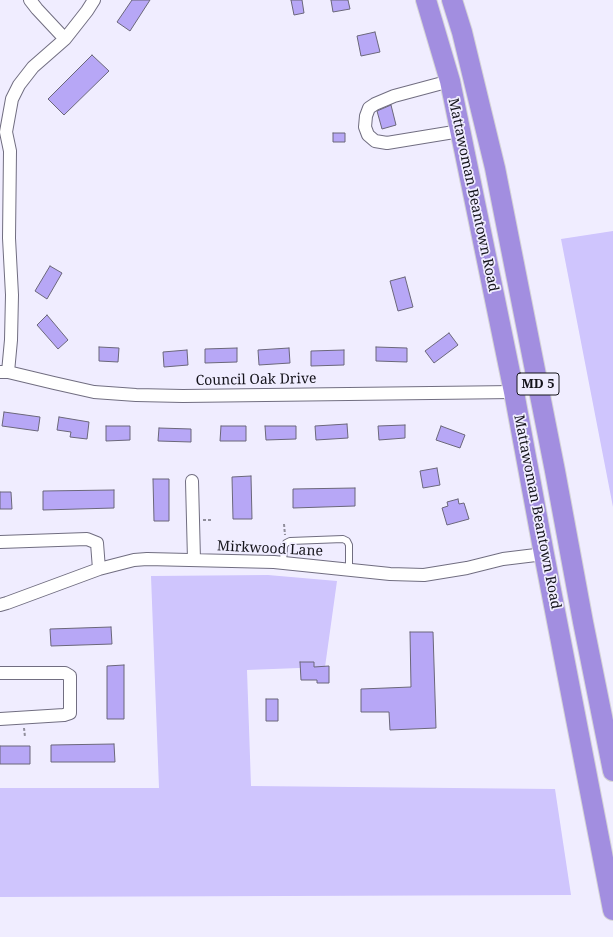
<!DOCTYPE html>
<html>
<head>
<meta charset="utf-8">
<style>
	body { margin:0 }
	canvas { display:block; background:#f0edff }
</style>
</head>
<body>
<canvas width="613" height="937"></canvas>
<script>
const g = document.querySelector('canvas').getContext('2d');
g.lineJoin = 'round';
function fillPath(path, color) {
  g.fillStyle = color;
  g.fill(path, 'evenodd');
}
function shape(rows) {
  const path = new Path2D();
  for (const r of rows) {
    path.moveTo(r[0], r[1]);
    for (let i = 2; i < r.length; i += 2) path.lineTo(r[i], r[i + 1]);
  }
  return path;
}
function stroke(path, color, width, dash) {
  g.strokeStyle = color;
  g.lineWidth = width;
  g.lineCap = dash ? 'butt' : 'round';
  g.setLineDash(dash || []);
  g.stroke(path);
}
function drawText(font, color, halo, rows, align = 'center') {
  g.font = font + ' "Noto Serif",serif';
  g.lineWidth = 3.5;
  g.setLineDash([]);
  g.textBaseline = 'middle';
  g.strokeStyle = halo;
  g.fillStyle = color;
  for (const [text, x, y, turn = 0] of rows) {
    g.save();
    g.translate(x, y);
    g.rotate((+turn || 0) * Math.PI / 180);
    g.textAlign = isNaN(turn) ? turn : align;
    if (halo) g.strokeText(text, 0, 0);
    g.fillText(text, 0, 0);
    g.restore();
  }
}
fillPath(shape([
	[613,231,613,507,561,239],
	[268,575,337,581,325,667,247,670,251,786,555,789,571,895,0,897,0,788,159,788,151,576]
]), '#cfc5fd');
const building = shape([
	[132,0,150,0,130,31,117,22,132,0],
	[291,0,302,0,304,13,294,15,291,0],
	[331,0,348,0,350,9,333,12,331,0],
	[375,32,380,52,361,56,357,36,375,32],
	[92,55,109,71,64,115,48,99,92,55],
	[391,105,396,125,382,129,377,111,391,105],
	[333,133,345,133,345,142,333,142,333,133],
	[50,266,62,273,47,299,35,291,50,266],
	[405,277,413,307,398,311,390,281,405,277],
	[47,315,68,340,58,349,37,325,47,315],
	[449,333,458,345,434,363,425,351,449,333],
	[99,347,119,348,118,362,99,361,99,347],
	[376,347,407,348,407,362,376,361,376,347],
	[237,348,237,362,205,363,205,349,237,348],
	[289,348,290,363,259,365,258,350,289,348],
	[187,350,188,365,164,367,163,352,187,350],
	[344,350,344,365,311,366,311,351,344,350],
	[4,412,40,417,38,431,2,426,4,412],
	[59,417,89,422,87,439,70,437,71,432,57,430,59,417],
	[347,424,348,438,316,440,315,426,347,424],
	[405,425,405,438,379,440,378,426,405,425],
	[106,426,130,426,130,440,106,441,106,426],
	[221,426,246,426,246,441,220,441,221,426],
	[265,426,296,426,296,439,266,440,265,426],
	[441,426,465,435,460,448,436,440,441,426],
	[159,428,191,429,191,442,158,441,159,428],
	[437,468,440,485,423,488,420,471,437,468],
	[251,476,252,519,233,519,232,477,251,476],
	[153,479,169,479,169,521,154,521,153,479],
	[355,488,355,506,293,508,293,489,355,488],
	[114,490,114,508,43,510,43,491,114,490],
	[0,492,11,492,12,509,0,509,0,492],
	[458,499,459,504,464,503,469,519,447,525,442,508,448,506,447,502,458,499],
	[111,627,112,644,51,646,50,629,111,627],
	[410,632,433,632,436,728,390,730,389,712,361,712,361,689,411,687,410,632],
	[300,662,314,662,314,667,329,666,329,683,317,683,317,680,301,680,300,662],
	[124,665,124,719,107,719,107,666,124,665],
	[266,699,278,699,278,721,266,721,266,699],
	[114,744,115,762,51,762,51,745,114,744],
	[0,746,30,746,30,764,0,764,0,746]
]);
fillPath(building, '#b7a7f6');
stroke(building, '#6b677a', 1);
const service = shape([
	[283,563,284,546,286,543,290,541,343,539,347,541,349,545,349,570]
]);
const minor = shape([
	[30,0,37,9,65,39,87,11,94,0],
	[450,81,394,96,375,104,369,108,366,116,365,127,368,135,375,141,387,143,460,131],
	[0,372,8,372,54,383,94,392,136,395,183,396,514,392],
	[8,372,11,340,12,295,9,238,10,151,6,132,12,99,19,85,33,67,65,39],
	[192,481,194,560],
	[0,542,87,539,97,543,99,569],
	[0,605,7,603,99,569,134,560,147,559,274,562,390,574,424,575,467,568,503,559,544,554],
	[0,673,65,673,70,676,70,713,64,715,0,719]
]);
const trunk = shape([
	[426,0,450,81,514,392,544,554,613,910],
	[452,0,462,32,495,168,555,471,583,622,613,771]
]);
stroke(service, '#716e81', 8);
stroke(minor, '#716e81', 14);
stroke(trunk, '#d5d5d6', 22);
stroke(shape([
	[203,520,212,520],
	[284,524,285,535],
	[24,728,25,737]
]), '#908e9b', 2, [3, 2]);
stroke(service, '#fff', 6);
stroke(minor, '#fff', 12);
stroke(trunk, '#a28ee0', 20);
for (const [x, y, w] of [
	[538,384,42]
]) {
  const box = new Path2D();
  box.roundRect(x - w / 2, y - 11, w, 22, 3);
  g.fillStyle = '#f0edff';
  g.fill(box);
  stroke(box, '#15141b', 1);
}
drawText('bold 13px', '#15141b', null, [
	["MD 5",538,384]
]);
drawText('14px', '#15141b', '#f0edff', [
	["Mattawoman Beantown Road",473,195,78],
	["Council Oak Drive",256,380,-1],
	["Mattawoman Beantown Road",537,512,79],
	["Mirkwood Lane",270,549,3]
]);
</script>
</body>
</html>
